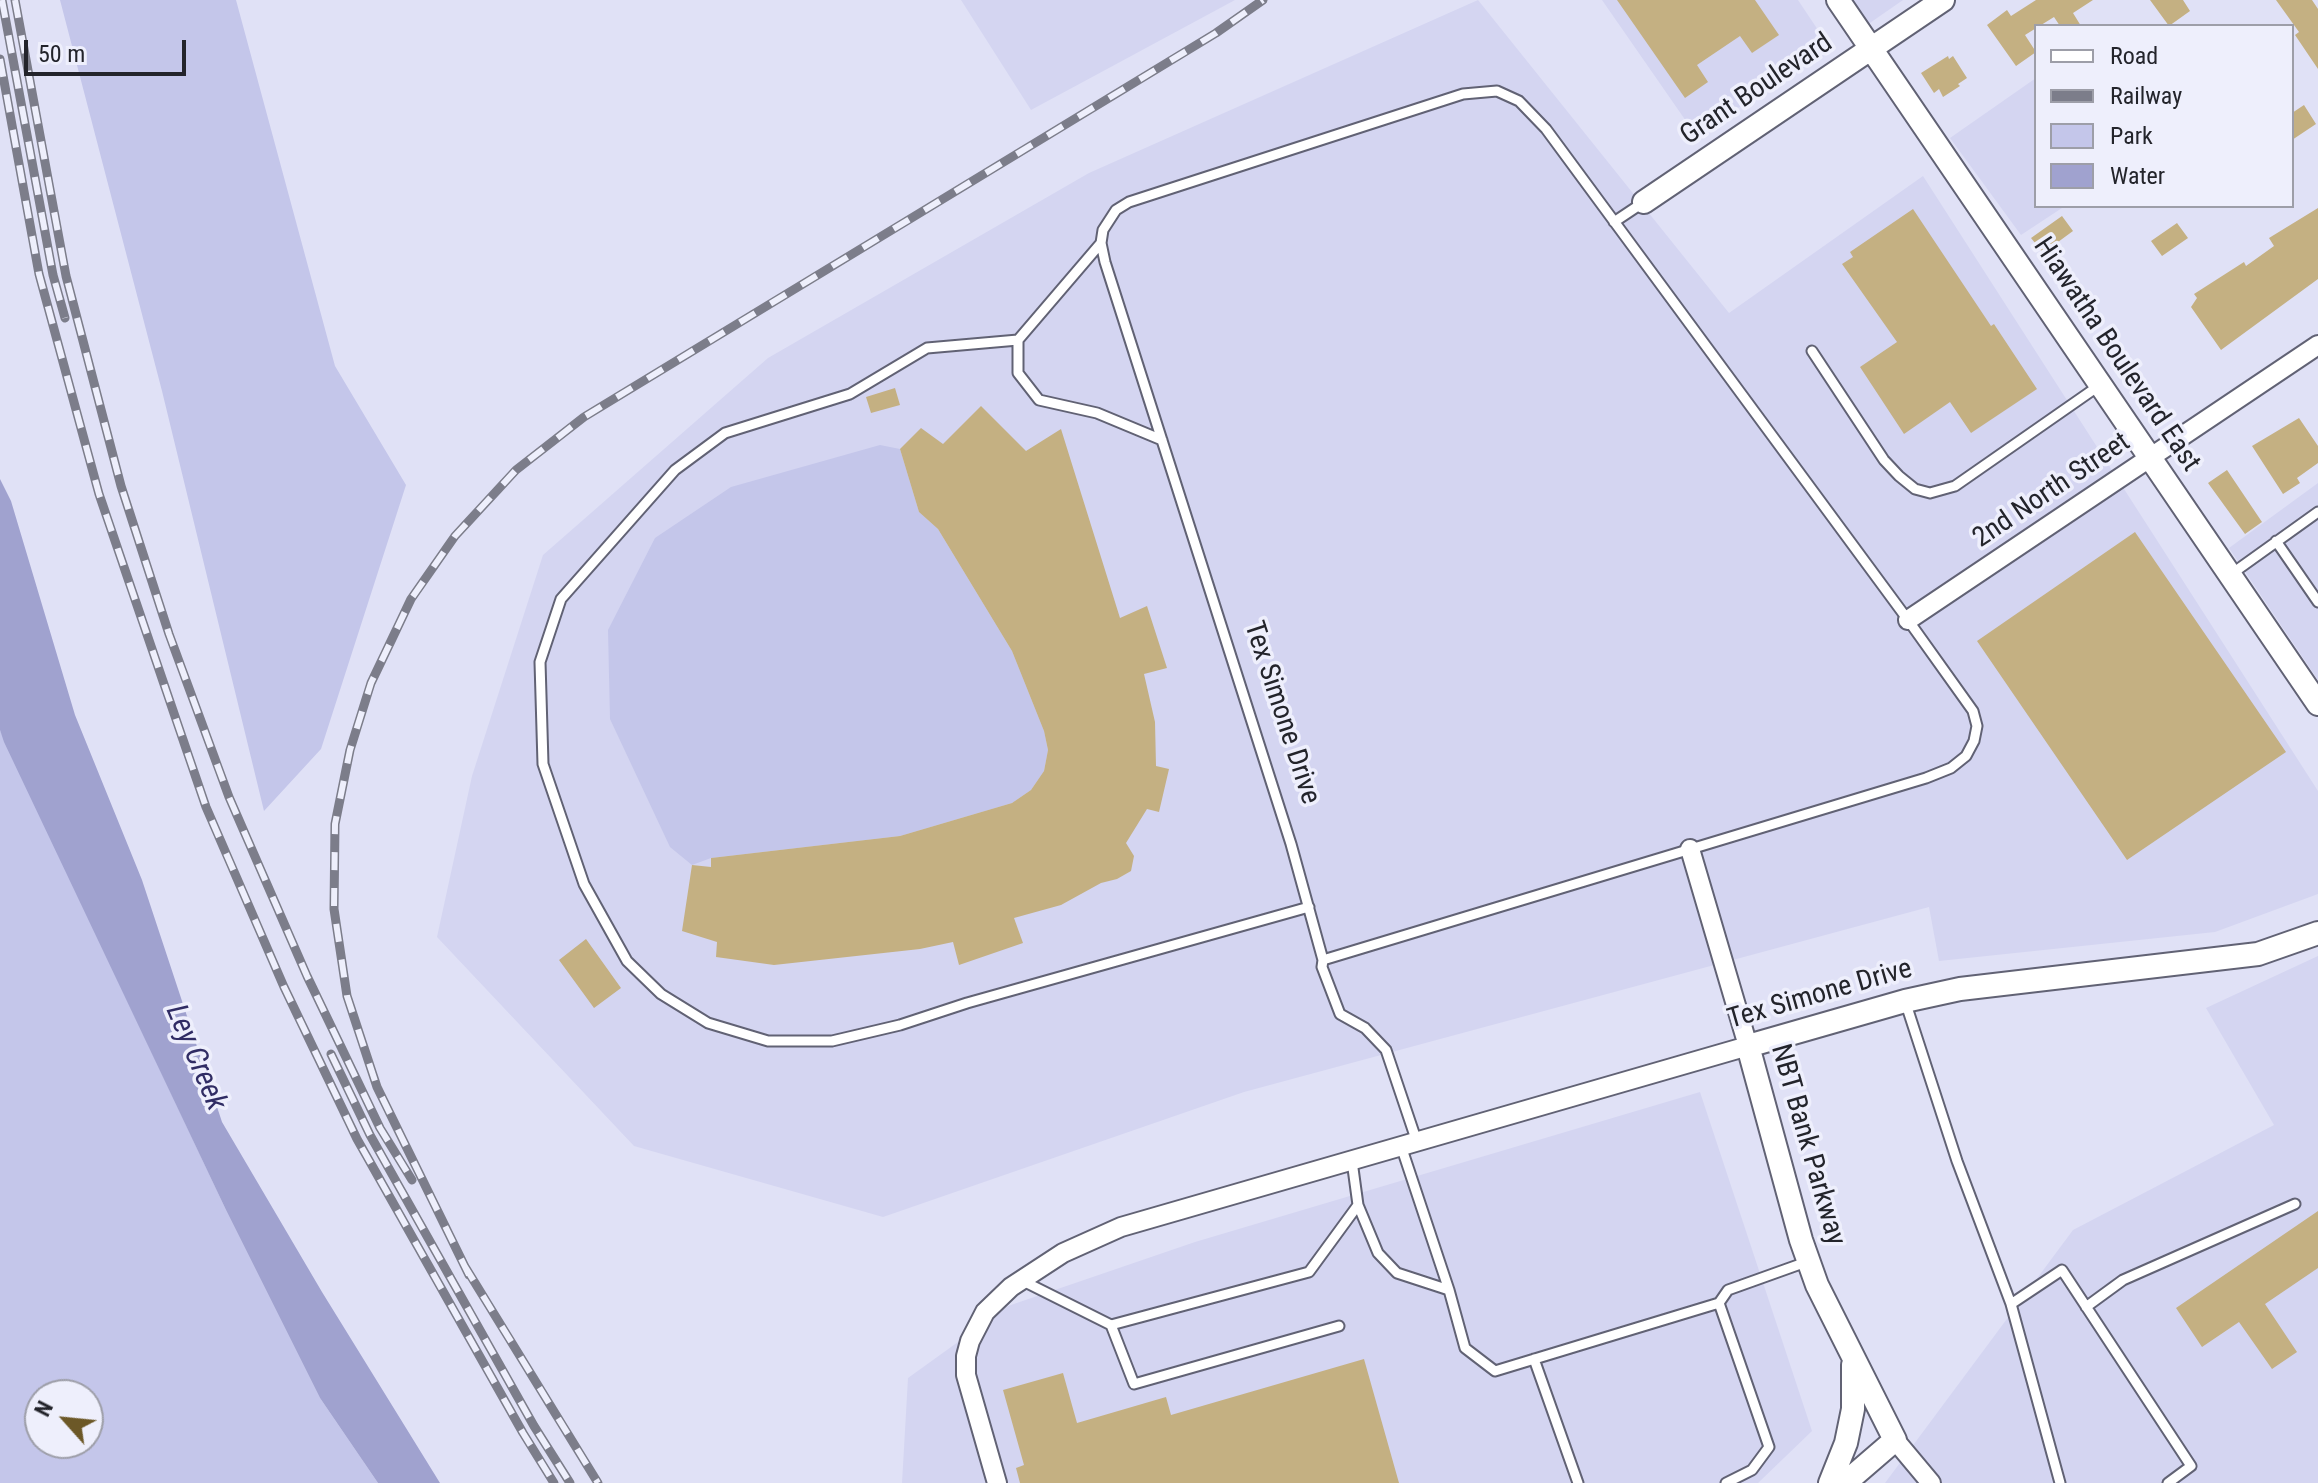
<!DOCTYPE html>
<html>
<head>
<meta charset="utf-8">
<style>
	body { margin:0 }
	#map { position:relative; width:2318px; height:1483px; overflow:hidden; background:#e0e1f6; font-family:"Roboto Condensed",sans-serif }
	canvas { display:block }
	.legend { position:absolute; left:2034px; top:24px; width:260px; height:184px; box-sizing:border-box; background:#eeeffc; border:2px solid #9d9ea8; margin:0; padding:10px 14px; list-style:none; font-size:24px; color:#23242b }
	.legend li { display:flex; align-items:center; gap:16px; height:40px }
	.legend b { width:40px; border:2px solid #9d9ea8 }
	.north { position:absolute; left:24px; top:1379px; width:80px; height:80px; box-sizing:border-box; background:#eeeffc; border:2px solid #9d9ea8; border-radius:50%; rotate:297deg; font-size:22px; font-weight:700; line-height:32px; text-align:center; color:#23242b }
	.north::after { content:''; display:block; margin:auto; width:28px; height:36px; background:#6c5827; clip-path:polygon(50% 0,100% 100%,50% 72%,0 100%) }
	.scale { position:absolute; left:24px; top:40px; width:162px; height:36px; box-sizing:border-box; border:4px solid #23242b; border-top:0; padding-left:10px; font-size:24px; line-height:28px; white-space:nowrap; color:#23242b; -webkit-text-stroke:6px #eeeffc; paint-order:stroke }
</style>
</head>
<body>
<div id="map">
<canvas width="2318" height="1483"></canvas>
<ul class="legend">
<li><b style="height:10px;background:#fff"></b>Road</li>
<li><b style="height:10px;background:#7c7d8a"></b>Railway</li>
<li><b style="height:22px;background:#c4c6ea"></b>Park</li>
<li><b style="height:22px;background:#a0a2cf"></b>Water</li>
</ul>
<div class="north">N</div>
<div class="scale">50 m</div>
</div>
<script>
const g = document.querySelector('canvas').getContext('2d');
g.lineJoin = 'round';
function fillPath(path, color) {
  g.fillStyle = color;
  g.fill(path, 'evenodd');
}
function shape(rows) {
  const path = new Path2D();
  for (const r of rows) {
    path.moveTo(r[0], r[1]);
    for (let i = 2; i < r.length; i += 2) path.lineTo(r[i], r[i + 1]);
  }
  return path;
}
function stroke(path, color, width, dash) {
  g.strokeStyle = color;
  g.lineWidth = width;
  g.lineCap = dash ? 'butt' : 'round';
  g.setLineDash(dash || []);
  g.stroke(path);
}
function drawText(font, color, halo, rows, align = 'center') {
  g.font = font + ' "Roboto Condensed",sans-serif';
  g.lineWidth = 7;
  g.setLineDash([]);
  g.textBaseline = 'middle';
  g.strokeStyle = halo;
  g.fillStyle = color;
  for (const [text, x, y, turn = 0] of rows) {
    g.save();
    g.translate(x, y);
    g.rotate((+turn || 0) * Math.PI / 180);
    g.textAlign = isNaN(turn) ? turn : align;
    if (halo) g.strokeText(text, 0, 0);
    g.fillText(text, 0, 0);
    g.restore();
  }
}
fillPath(shape([
	[961,0,1235,0,1031,110],
	[1478,0,1729,313,1923,176,2318,791,2318,894,2215,932,1939,961,1929,907,1244,1092,883,1217,634,1146,437,937,472,776,543,555,768,358,1089,173],
	[1602,0,1798,0,1832,51,1695,134],
	[1851,0,1903,0,1867,25],
	[2036,78,2036,206,2065,206,2021,235,1950,138],
	[2318,483,2318,680,2229,548],
	[2318,956,2318,1483,1885,1483,2073,1230,2274,1125,2206,1008],
	[1700,1092,1812,1431,1758,1483,902,1483,908,1378,1008,1306,1195,1242]
]), '#d4d5f1');
fillPath(shape([
	[60,0,236,0,335,366,406,485,321,749,264,811,162,391],
	[880,445,900,449,919,512,938,529,1012,651,1044,731,1048,750,1044,771,1031,790,1012,803,900,836,711,858,692,865,670,847,610,719,608,630,655,538,731,487],
	[0,730,226,1210,320,1398,378,1483,0,1483],
	[40,1395,88,1395,88,1443,40,1443]
]), '#c4c6ea');
fillPath(shape([
	[0,479,11,501,75,715,142,880,222,1122,322,1292,440,1483,378,1483,320,1398,226,1210,4,742,0,730]
]), '#a0a2cf');
fillPath(shape([
	[1617,0,1755,0,1779,35,1752,53,1740,36,1697,65,1708,82,1685,98],
	[2036,0,2093,0,2073,13,2081,26,2060,26,2054,17,2025,35,2036,52,2016,66,1987,25,2007,10,2011,16],
	[2150,0,2183,0,2190,11,2169,26],
	[2276,0,2312,0,2318,9,2318,69,2295,35,2299,32],
	[1948,56,1949,59,1953,56,1967,78,1958,84,1960,86,1943,97,1939,89,1934,93,1921,73],
	[2304,105,2316,124,2292,140,2292,113],
	[2318,208,2318,279,2221,350,2191,307,2197,298,2194,294,2244,262,2246,266,2274,246,2269,238],
	[1913,209,1991,326,1994,324,2037,389,1971,433,1950,402,1904,434,1860,367,1897,342,1842,264,1853,257,1850,252],
	[2062,216,2073,231,2043,253,2031,238],
	[2177,223,2188,238,2162,256,2151,241],
	[895,388,900,405,871,413,866,397],
	[981,406,1026,451,1061,429,1120,618,1147,606,1167,668,1144,674,1155,722,1156,766,1169,769,1159,812,1147,809,1126,843,1134,856,1131,871,1117,879,1101,883,1061,905,1014,918,1023,943,959,965,953,942,920,949,774,965,716,957,717,942,682,931,692,865,711,867,711,858,900,836,1012,803,1031,790,1044,771,1048,750,1044,731,1012,651,938,529,919,512,900,449,921,428,943,444],
	[2299,418,2318,446,2318,463,2297,478,2300,483,2283,494,2252,446],
	[2227,470,2262,522,2245,534,2208,483],
	[2135,532,2286,752,2127,860,1977,641],
	[586,939,621,988,594,1008,559,960],
	[2318,1211,2318,1268,2265,1304,2297,1352,2272,1369,2239,1322,2202,1347,2176,1308],
	[1364,1359,1399,1483,1020,1483,1016,1468,1024,1465,1003,1390,1063,1373,1077,1423,1166,1397,1171,1415]
]), '#c4b082');
const service = shape([
	[1497,91,1519,101,1546,129,1908,620,1973,711,1977,726,1974,741,1966,756,1951,768,1926,778,1323,960,1291,844,1105,262,1101,243,1103,230,1116,210,1129,202,1463,94,1497,91],
	[1614,222,1644,202],
	[1101,243,1018,340,1018,373,1039,400,1097,413,1162,440],
	[1018,340,927,348,850,394,725,433,675,470,561,599,540,662,543,764,584,884,627,961,661,994,708,1023,768,1041,832,1041,900,1025,967,1003,1309,907],
	[1812,351,1884,460,1899,476,1915,489,1930,493,1955,486,2100,385],
	[2276,541,2318,602],
	[2230,575,2318,512],
	[1323,960,1322,967,1340,1014,1365,1028,1386,1050,1417,1142],
	[1905,1001,1957,1161,2011,1304,2060,1483],
	[1401,1146,1449,1290,1465,1348,1495,1371,1719,1303],
	[1352,1161,1358,1205,1378,1253,1397,1273,1449,1290],
	[1021,1280,1111,1325,1309,1272,1358,1205],
	[2011,1304,2062,1270,2191,1466,2168,1483],
	[2086,1307,2123,1280,2295,1204],
	[1111,1325,1134,1384,1339,1326],
	[1534,1359,1578,1483],
	[1726,1483,1752,1470,1769,1447,1719,1303,1728,1290,1809,1261]
]);
const minor = shape([
	[1908,620,2318,345],
	[1895,1440,1931,1483],
	[997,1483,966,1375,966,1356,970,1341,985,1312,1011,1287,1063,1253,1121,1227,1748,1046,1690,849]
]);
const tertiary = shape([
	[1838,0,2318,704],
	[1644,202,1943,0],
	[1830,1483,1846,1443,1853,1409,1853,1365],
	[1845,1483,1895,1440,1817,1285,1801,1240,1748,1046,1905,1001,1960,989,2258,954,2318,933]
]);
stroke(service, '#616274', 13);
stroke(minor, '#616274', 22);
stroke(tertiary, '#616274', 26);
stroke(service, '#fff', 9);
stroke(minor, '#fff', 18);
stroke(tertiary, '#fff', 22);
const rail = shape([
	[2,0,53,275,65,318],
	[15,0,66,276,121,486,169,634,229,797,307,976,380,1128,412,1180],
	[0,59,39,274,99,494,206,807,284,987,357,1139,523,1433,554,1483],
	[331,1054,370,1135,534,1426,570,1483],
	[464,1265,598,1483],
	[469,1275,377,1087,347,996,334,909,335,824,350,750,371,683,411,599,455,536,516,470,584,417,1216,33,1263,0]
]);
stroke(rail, '#7c7d8a', 9);
stroke(rail, '#eeeffc', 6, [18]);
drawText('28px', '#23242b', '#eeeffc', [
	["Grant Boulevard",1757,90,-34],
	["Hiawatha Boulevard East",2116,355,56],
	["2nd North Street",2052,491,-34],
	["Tex Simone Drive",1281,713,72],
	["Tex Simone Drive",1820,995,-16],
	["NBT Bank Parkway",1807,1145,74]
]);
drawText('italic 30px', '#302c64', '#eeeffc', [
	["Ley Creek",195,1058,67]
]);
</script>
</body>
</html>
